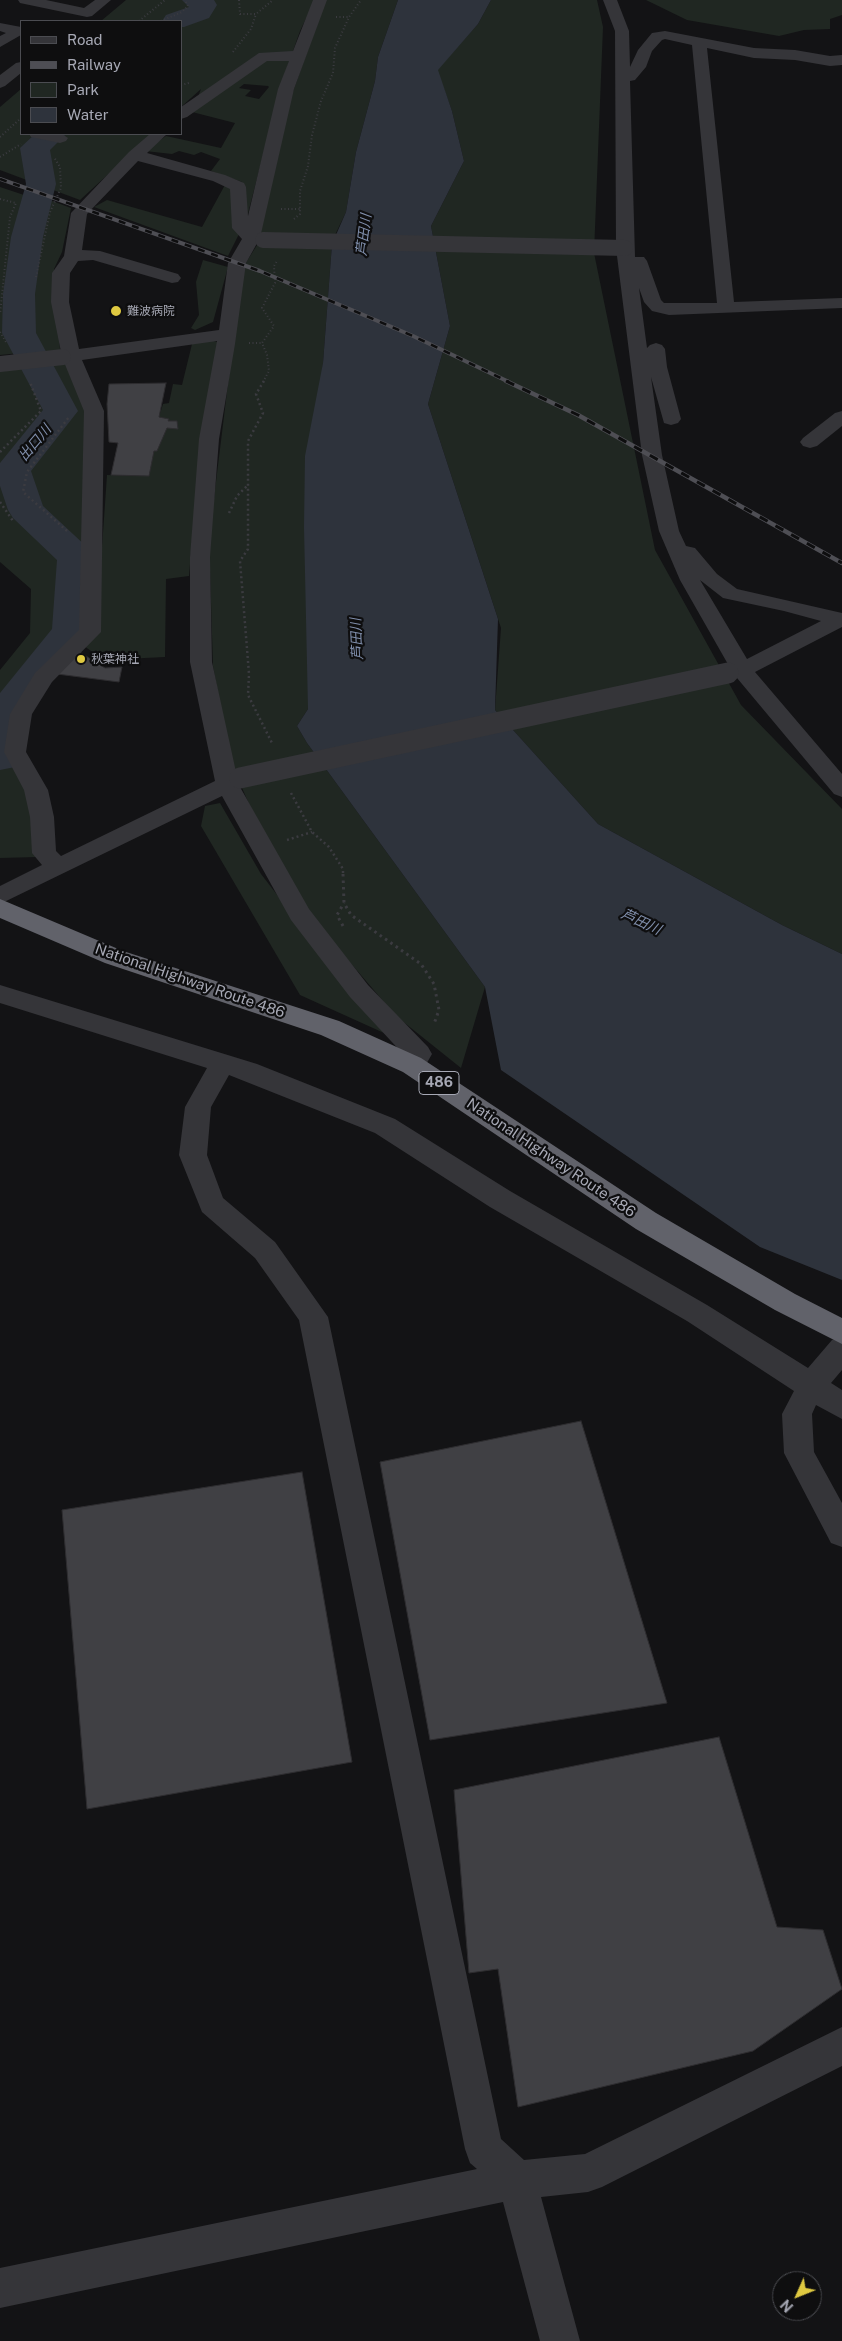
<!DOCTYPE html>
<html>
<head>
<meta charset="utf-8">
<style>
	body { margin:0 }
	#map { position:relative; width:842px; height:2341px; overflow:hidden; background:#131315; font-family:"Public Sans",sans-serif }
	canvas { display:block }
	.legend { position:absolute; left:20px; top:20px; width:162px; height:115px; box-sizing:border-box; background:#0e0e0f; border:1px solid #4b4c51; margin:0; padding:6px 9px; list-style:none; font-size:15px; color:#a6a8b4 }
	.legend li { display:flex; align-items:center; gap:10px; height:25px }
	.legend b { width:25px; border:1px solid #4b4c51 }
	.north { position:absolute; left:772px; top:2271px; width:50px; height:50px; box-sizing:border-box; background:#0e0e0f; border:1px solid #4b4c51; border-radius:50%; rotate:226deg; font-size:14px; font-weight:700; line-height:20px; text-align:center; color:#a6a8b4 }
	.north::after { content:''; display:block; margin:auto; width:18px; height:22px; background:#dfc941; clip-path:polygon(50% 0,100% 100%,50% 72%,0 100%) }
</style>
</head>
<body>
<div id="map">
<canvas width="842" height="2341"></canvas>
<ul class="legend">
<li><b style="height:6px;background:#353539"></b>Road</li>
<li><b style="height:6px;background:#4e4e54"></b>Railway</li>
<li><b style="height:14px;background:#202722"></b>Park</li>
<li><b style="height:14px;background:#2e333c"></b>Water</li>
</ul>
<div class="north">N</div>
</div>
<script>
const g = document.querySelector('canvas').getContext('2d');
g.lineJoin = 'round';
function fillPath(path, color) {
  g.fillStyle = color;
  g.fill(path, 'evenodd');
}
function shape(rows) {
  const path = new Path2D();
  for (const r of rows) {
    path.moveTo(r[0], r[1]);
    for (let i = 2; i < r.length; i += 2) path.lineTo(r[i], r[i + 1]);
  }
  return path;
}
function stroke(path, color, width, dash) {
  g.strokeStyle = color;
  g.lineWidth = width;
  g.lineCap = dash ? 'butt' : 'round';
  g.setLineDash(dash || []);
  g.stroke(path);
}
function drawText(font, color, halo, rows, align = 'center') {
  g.font = font + ' "Public Sans","Noto Sans JP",sans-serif';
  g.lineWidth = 4.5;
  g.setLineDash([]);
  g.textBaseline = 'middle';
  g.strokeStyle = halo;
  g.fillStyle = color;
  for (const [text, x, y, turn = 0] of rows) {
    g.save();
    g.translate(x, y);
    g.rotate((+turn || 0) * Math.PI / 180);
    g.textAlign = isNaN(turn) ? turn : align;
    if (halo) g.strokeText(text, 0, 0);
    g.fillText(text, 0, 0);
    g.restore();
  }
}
fillPath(shape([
	[126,0,315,0,300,31,282,82,246,221,242,182,211,171,220,159,201,152,194,155,179,151,172,154,145,151,166,136,221,148,235,123,192,112,201,89,181,107,181,21,101,21],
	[244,84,268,86,269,87,259,99,245,96,251,90,239,88],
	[326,0,398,0,378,57,375,81,356,152,346,212,335,235,264,235,259,231,287,108],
	[491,0,597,0,603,27,594,253,655,550,741,705,842,809,842,954,782,925,598,824,495,710,501,628,428,404,450,326,431,226,464,161,452,111,437,70,478,24],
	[646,0,842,0,842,15,830,19,830,29,804,30,779,36,687,20],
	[21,89,21,134,152,134,80,200,0,170,0,107],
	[226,183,233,189,239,234,228,256,94,207,107,200,202,227],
	[0,187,30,197,8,298,20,353,0,355],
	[44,198,71,208,62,252,54,269,60,350,38,354,26,330,28,284],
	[259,242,332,244,323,363,308,709,297,726,307,743,485,987,461,1068,396,1016,313,919,249,804,231,762,213,666,209,539,242,269],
	[203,260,228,267,213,322,195,330,191,328,199,315,196,282],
	[207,339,217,342,218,348,196,492,189,576,166,579,165,657,104,660,84,646,96,634,107,475,149,476,154,451,157,451,167,428,178,428,177,421,168,421,169,419,159,417,163,404,169,403,173,384,182,385,192,344],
	[66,362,86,408,82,631,15,710,37,857,0,858,0,670,30,633,31,589,0,562,0,369],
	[220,803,261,874,384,1033,300,995,201,826,205,806]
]), '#202722');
fillPath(shape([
	[398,0,491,0,478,24,438,70,452,111,464,161,431,226,450,326,428,404,498,619,495,710,598,824,782,925,842,954,842,1280,760,1247,501,1070,485,987,307,743,297,726,308,709,304,527,305,456,323,363,332,244,346,212,356,152,375,81,378,57]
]), '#2e333c');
fillPath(shape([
	[182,0,214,0,217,5,209,18,184,27,181,27,181,21,162,21,166,15,189,7,182,0],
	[35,134,66,134,50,150,56,184,43,237,35,294,36,333,78,411,31,471,43,506,89,549,95,557,91,630,26,715,21,757,15,767,0,770,0,693,52,629,57,560,13,518,8,510,0,486,0,463,43,410,2,333,3,294,11,237,26,184,20,148,35,134]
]), '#2e333c');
const building = shape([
	[166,383,159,417,169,419,168,421,177,421,178,429,167,428,157,451,154,451,149,476,111,475,118,443,109,442,107,404,109,384,166,383],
	[78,651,105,668,122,667,119,682,57,674,78,651],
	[581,1421,667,1703,430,1740,380,1462,581,1421],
	[302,1472,352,1762,87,1809,62,1510,302,1472],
	[719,1737,777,1927,823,1930,842,1989,753,2051,518,2107,498,1969,469,1973,454,1790,719,1737]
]);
fillPath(building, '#404044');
stroke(building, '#2e2d30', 1);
stroke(shape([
	[239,0,240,14,256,14,273,0],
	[336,17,349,17],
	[139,21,165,0],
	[161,21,182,12,188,6,185,0],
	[233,52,251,29,256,14],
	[181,85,189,83],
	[0,137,21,118],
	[0,157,21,144],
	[0,199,16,203,10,217,0,314],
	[281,209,300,209],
	[294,219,300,214,300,191,308,166,312,135,321,101,333,73,335,48,349,17,361,0],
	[36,277,50,212,61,188,60,167,54,157],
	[0,332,6,342],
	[249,343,262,343],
	[263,382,269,371,267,355,262,343,274,326,262,308,275,283,274,266,277,261]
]), '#3b3b40', 2, [1, 2.5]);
stroke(shape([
	[264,381,256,394,263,413,248,441,248,549,240,561,249,674,248,695,273,745],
	[0,452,41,411,30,382],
	[0,502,13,521],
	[229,513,237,496,247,486],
	[67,531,23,492,27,472,69,417],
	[291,793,312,832,329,847,343,869,343,876],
	[287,840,312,832]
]), '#3b3b40', 2.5, [2, 3]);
stroke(shape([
	[343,874,344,903,351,915,421,964,434,984,439,1010,434,1024],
	[343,926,337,915,344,903]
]), '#3b3b40', 3, [2.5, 4]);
fillPath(shape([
	[18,0,46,0,84,8,95,0,111,0,92,16,87,17,20,3,18,0],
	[313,0,327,0,294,89,260,238,246,263,235,344,219,439,210,557,212,662,236,772,248,773,252,778,248,783,240,787,309,909,368,985,428,1047,432,1054,428,1061,421,1072,412,1075,403,1072,399,1065,404,1055,350,997,291,920,222,796,0,904,0,886,42,865,32,853,30,817,24,790,4,752,10,714,35,673,79,630,84,411,64,362,56,361,54,357,56,353,61,352,51,302,52,273,64,256,71,213,129,152,150,134,167,134,147,153,225,175,244,183,246,187,248,216,278,89,289,61,267,61,187,117,181,119,181,107,259,53,293,51,313,0],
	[138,161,213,181,230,189,232,228,242,239,228,263,219,330,79,349,69,302,70,273,78,261,93,260,172,283,178,282,181,278,178,274,100,251,82,250,87,214,138,161],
	[217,341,199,439,190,557,190,662,215,781,61,856,56,851,54,817,48,790,26,752,32,714,52,682,101,632,104,411,82,360,217,341],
	[603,0,617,0,629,31,630,67,638,50,652,33,665,31,754,48,795,50,830,56,842,55,842,65,830,66,795,60,754,58,707,48,734,302,842,298,842,308,669,315,652,311,644,302,639,288,647,348,650,345,656,343,662,345,665,349,667,367,681,419,678,423,671,425,664,423,651,377,662,455,679,531,686,546,695,548,717,574,737,589,842,613,842,627,755,672,842,774,842,797,834,794,737,678,728,680,720,678,717,673,720,668,729,666,680,580,659,531,642,455,616,248,615,31,603,0],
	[665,39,692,45,717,303,664,303,661,300,647,261,644,257,635,257,630,81,635,80,646,67,652,51,662,40,665,39],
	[700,580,723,598,784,611,821,621,747,659,700,580],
	[0,23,21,27,21,35,0,47,0,36,6,33,0,31,0,23],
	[21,62,21,73,5,86,0,88,0,75,16,63,21,62],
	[29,134,62,134,68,138,66,141,60,143,31,137,29,134],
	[842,411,842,426,817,446,810,448,803,446,800,442,803,438,835,413,842,411],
	[0,985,257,1064,395,1119,510,1191,707,1305,808,1368,832,1340,842,1337,842,1370,831,1383,842,1390,842,1419,816,1405,812,1414,814,1452,842,1503,842,1547,831,1543,784,1453,782,1414,794,1391,687,1321,490,1207,375,1133,229,1075,211,1107,207,1155,223,1198,275,1242,328,1317,501,2139,524,2160,585,2154,842,2027,842,2066,602,2187,588,2192,541,2197,580,2341,540,2341,503,2202,0,2308,0,2268,477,2169,470,2163,465,2149,299,1320,255,1258,202,1212,179,1155,185,1107,207,1068,0,1003,0,985]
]), '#353539');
fillPath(shape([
	[0,899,123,951,339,1021,421,1058,656,1213,795,1294,842,1318,842,1344,775,1310,636,1229,403,1072,321,1035,105,963,0,918,0,899]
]), '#61626a');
const railFar1 = shape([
	[0,179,260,271,413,336,509,382]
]);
const rail = shape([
	[506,381,578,415,842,563]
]);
stroke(railFar1, '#4e4e54', 4);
stroke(rail, '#4e4e54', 4.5);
stroke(railFar1, '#0e0e0f', 2.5, [7]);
stroke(rail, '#0e0e0f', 3, [9]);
stroke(shape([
	[263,240,625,248],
	[0,364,63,357]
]), '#353539', 16);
stroke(shape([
	[240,778,728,673]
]), '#353539', 21);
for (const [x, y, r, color] of [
	[116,311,6,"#dfc941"],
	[81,659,5,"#dfc941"]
]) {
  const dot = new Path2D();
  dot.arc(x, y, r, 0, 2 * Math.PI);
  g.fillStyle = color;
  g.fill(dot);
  stroke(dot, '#0e0e0f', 2);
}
drawText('12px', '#a6a8b4', '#0e0e0f', [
	["難波病院",127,311],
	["秋葉神社",91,659]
], 'left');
drawText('italic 14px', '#808fac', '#0e0e0f', [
	["芦田川",364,235,-83],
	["出口川",35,443,-50],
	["芦田川",357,639,-93],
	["芦田川",641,922,25]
]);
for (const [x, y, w] of [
	[439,1083,40]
]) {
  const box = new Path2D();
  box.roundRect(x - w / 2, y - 11.5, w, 23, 4);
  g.fillStyle = '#0e0e0f';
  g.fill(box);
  stroke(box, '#a6a8b4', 1);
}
drawText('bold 14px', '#a6a8b4', null, [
	["486",439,1083]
]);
drawText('15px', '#a6a8b4', '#0e0e0f', [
	["National Highway Route 486",190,981,19],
	["National Highway Route 486",551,1158,34]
]);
</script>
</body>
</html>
